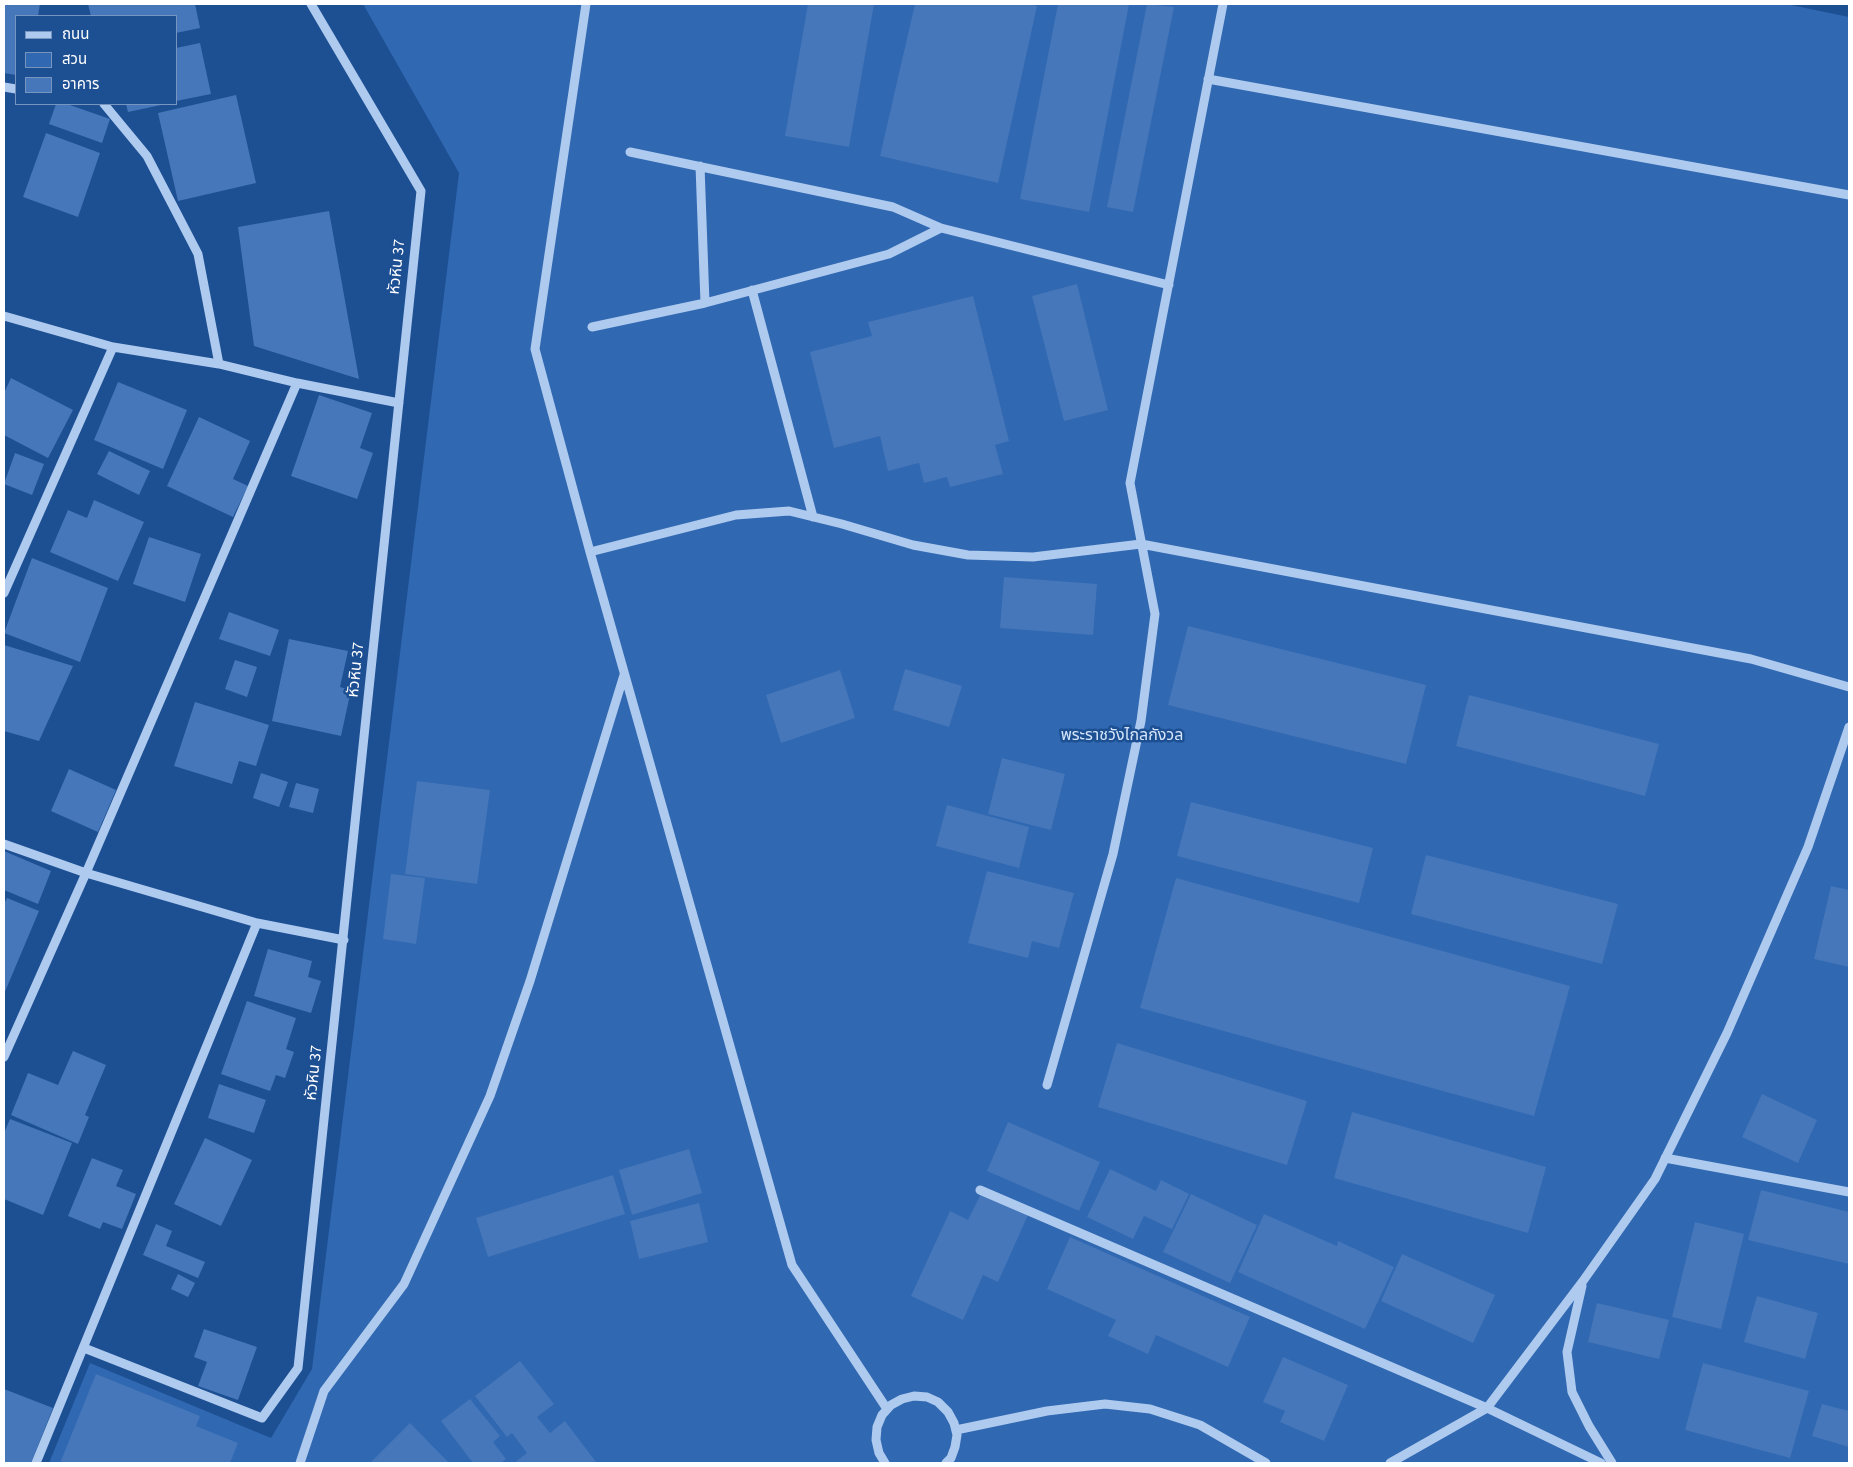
<!DOCTYPE html>
<html>
<head>
<meta charset="utf-8">
<style>
	body { margin:0 }
	#map { position:relative; width:1853px; height:1467px; overflow:hidden; background:#1d4f93; font-family:"Source Sans 3","Noto Sans Thai",sans-serif }
	canvas { display:block }
	.frame { position:absolute; inset:0; border:5px solid #fff; pointer-events:none }
	.legend { position:absolute; left:15px; top:15px; width:162px; height:90px; box-sizing:border-box; background:#1d4f93; border:1px solid #7795be; margin:0; padding:6px 9px; list-style:none; font-size:15px; color:#fff }
	.legend li { display:flex; align-items:center; gap:10px; height:25px }
	.legend b { width:25px; border:1px solid #7795be }
</style>
</head>
<body>
<div id="map">
<canvas width="1853" height="1467"></canvas>
<div class="frame"></div>
<ul class="legend">
<li><b style="height:6px;background:#aecaef"></b>ถนน</li>
<li><b style="height:14px;background:#3068b1"></b>สวน</li>
<li><b style="height:14px;background:#4577ba"></b>อาคาร</li>
</ul>
</div>
<script>
const g = document.querySelector('canvas').getContext('2d');
g.lineJoin = 'round';
function fillPath(path, color) {
  g.fillStyle = color;
  g.fill(path, 'evenodd');
}
function shape(rows) {
  const path = new Path2D();
  for (const r of rows) {
    path.moveTo(r[0], r[1]);
    for (let i = 2; i < r.length; i += 2) path.lineTo(r[i], r[i + 1]);
  }
  return path;
}
function stroke(path, color, width, dash) {
  g.strokeStyle = color;
  g.lineWidth = width;
  g.lineCap = dash ? 'butt' : 'round';
  g.setLineDash(dash || []);
  g.stroke(path);
}
function drawText(font, color, halo, rows, align = 'center') {
  g.font = font + ' "Source Sans 3","Noto Sans Thai",sans-serif';
  g.lineWidth = 5;
  g.setLineDash([]);
  g.textBaseline = 'middle';
  g.strokeStyle = halo;
  g.fillStyle = color;
  for (const [text, x, y, turn = 0] of rows) {
    g.save();
    g.translate(x, y);
    g.rotate((+turn || 0) * Math.PI / 180);
    g.textAlign = isNaN(turn) ? turn : align;
    if (halo) g.strokeText(text, 0, 0);
    g.fillText(text, 0, 0);
    g.restore();
  }
}
fillPath(shape([
	[363,4,1786,4,1849,17,1849,1463,49,1463,90,1363,271,1438,312,1369,459,173]
]), '#3068b1');
fillPath(shape([
	[4,4,40,4,38,16,16,16,16,75,4,73],
	[88,4,195,4,200,28,176,33,176,16,91,16],
	[808,4,874,4,849,147,785,136],
	[915,4,1029,4,1037,6,998,183,880,156],
	[1058,4,1129,4,1089,212,1020,199],
	[1147,4,1174,7,1133,212,1107,207],
	[200,43,211,94,176,101,176,48],
	[236,95,256,183,178,201,158,113],
	[56,104,67,104,110,119,102,143,49,124],
	[126,104,161,104,161,105,128,112],
	[46,133,100,153,78,217,23,197],
	[329,211,359,379,254,346,238,227],
	[1077,284,1108,410,1064,421,1032,296],
	[973,296,1009,441,995,445,1003,474,950,487,947,477,924,483,919,463,888,471,880,436,834,448,810,352,872,336,868,322],
	[11,378,73,410,48,458,4,435,4,393],
	[118,382,187,410,163,469,94,440],
	[319,395,372,413,360,448,373,453,357,499,291,476],
	[199,417,250,441,233,479,248,486,233,517,167,486],
	[109,451,150,471,139,495,97,474],
	[15,453,44,464,32,495,4,484],
	[94,500,144,522,118,581,50,552,68,510,87,518],
	[149,537,201,554,185,602,133,584],
	[32,558,108,588,80,662,4,633],
	[1004,577,1097,584,1093,635,1000,628],
	[229,612,279,630,270,656,219,639],
	[1188,626,1426,685,1406,764,1168,705],
	[289,639,348,651,340,687,351,690,341,736,272,721],
	[4,645,73,666,39,741,4,731],
	[235,660,257,667,247,697,225,689],
	[905,669,962,686,949,727,893,710],
	[840,670,855,718,781,743,766,695],
	[1469,695,1659,744,1645,796,1456,746],
	[195,702,269,725,256,766,239,761,232,784,174,766],
	[1002,758,1065,774,1051,830,988,814],
	[69,769,116,790,98,832,51,811],
	[261,773,288,782,279,807,253,798],
	[417,781,490,790,477,884,405,874],
	[296,783,319,789,313,813,289,807],
	[1191,802,1373,848,1359,903,1177,856],
	[947,805,1029,827,1019,868,936,846],
	[4,851,51,871,38,904,4,890],
	[1426,855,1618,904,1602,964,1411,914],
	[987,871,1074,893,1059,948,1032,941,1028,958,968,943],
	[391,874,425,878,416,944,383,939],
	[1176,878,1570,986,1534,1116,1140,1008],
	[1831,886,1849,890,1849,967,1814,959],
	[7,898,39,911,4,994,4,904],
	[268,949,312,961,308,977,321,981,311,1013,254,996],
	[247,1001,296,1018,286,1049,294,1052,285,1078,276,1075,270,1091,221,1074],
	[1117,1043,1307,1101,1287,1165,1098,1107],
	[73,1051,106,1065,85,1115,89,1117,78,1144,11,1115,28,1073,58,1085],
	[219,1084,266,1100,254,1133,208,1118],
	[1762,1094,1817,1120,1798,1163,1742,1137],
	[1352,1112,1546,1167,1528,1233,1334,1178],
	[10,1119,72,1143,43,1215,4,1199,4,1133],
	[1008,1122,1100,1162,1079,1211,987,1171],
	[205,1138,252,1160,221,1226,174,1204],
	[689,1149,702,1193,632,1215,619,1170],
	[92,1158,123,1170,116,1186,136,1194,122,1229,103,1222,100,1229,68,1216],
	[1110,1169,1156,1191,1161,1180,1189,1194,1172,1229,1144,1216,1133,1239,1087,1217],
	[613,1175,625,1214,488,1257,476,1218],
	[1761,1190,1849,1212,1849,1264,1748,1240],
	[981,1194,1028,1215,998,1282,983,1275,963,1320,911,1296,950,1211,968,1220],
	[1191,1194,1257,1225,1230,1283,1163,1252],
	[699,1203,708,1242,639,1259,630,1221],
	[1264,1214,1337,1246,1338,1241,1394,1267,1365,1329,1238,1272],
	[1695,1222,1744,1234,1721,1329,1672,1317],
	[156,1224,172,1231,166,1246,205,1262,198,1278,143,1255],
	[1070,1237,1250,1317,1228,1367,1156,1335,1148,1354,1108,1336,1116,1320,1047,1289],
	[1402,1254,1495,1295,1473,1343,1381,1301],
	[178,1274,195,1283,188,1297,171,1289],
	[1757,1296,1818,1313,1805,1359,1744,1342],
	[1597,1303,1669,1320,1659,1359,1588,1342],
	[204,1329,257,1347,238,1400,198,1386,207,1362,194,1357],
	[1283,1357,1348,1385,1324,1441,1280,1422,1285,1411,1263,1402],
	[520,1361,554,1404,537,1417,550,1433,565,1421,596,1462,594,1463,514,1463,527,1453,512,1433,507,1437,475,1396],
	[1703,1363,1809,1391,1790,1458,1685,1430],
	[96,1374,200,1416,196,1426,238,1443,230,1463,60,1463],
	[4,1389,53,1408,31,1463,4,1463],
	[470,1399,500,1436,493,1442,506,1459,501,1463,473,1463,441,1421],
	[1822,1404,1849,1411,1849,1447,1812,1436],
	[410,1423,449,1463,370,1463]
]), '#4577ba');
stroke(shape([
	[586,4,535,349,590,552,792,1265,887,1409],
	[1208,79,1849,195],
	[4,87,16,89],
	[104,104,147,156,198,254,219,364],
	[630,152,893,207,941,228,1169,285],
	[700,166,705,303],
	[752,290,813,517],
	[4,316,113,347,219,364,297,383,399,403],
	[592,327,705,303,889,254,941,228],
	[590,552,736,515,789,511,842,524,913,545,968,555,1033,557,1141,544,1751,659,1849,687],
	[4,593,113,347],
	[4,844,86,873,257,923,344,940],
	[4,1057,86,873,297,383],
	[1047,1085,1113,854,1141,721,1155,614,1130,483,1223,4],
	[1665,1158,1849,1192],
	[980,1190,1487,1408,1601,1463],
	[1582,1286,1567,1352,1572,1392,1589,1426,1612,1463],
	[84,1348,262,1418,298,1368,421,191,311,4],
	[956,1430,1047,1411,1105,1404,1150,1409,1200,1425,1266,1463],
	[36,1463,257,923],
	[300,1463,324,1391,404,1284,490,1096,530,981,624,675],
	[885,1463,879,1453,876,1440,877,1427,882,1415,891,1405,902,1399,914,1396,927,1397,938,1402,948,1412,954,1423,957,1435,955,1447,951,1458,946,1463],
	[1390,1463,1487,1408,1583,1281,1655,1179,1727,1033,1808,847,1849,727]
]), '#aecaef', 9);
drawText('16px', '#fff', '#1d4f93', [
	["หัวหิน 37",398,267,-84],
	["หัวหิน 37",357,670,-84],
	["หัวหิน 37",315,1073,-84]
]);
drawText('16px', '#d5e5fa', '#1d4f93', [
	["พระราชวังไกลกังวล",1122,736]
]);
</script>
</body>
</html>
